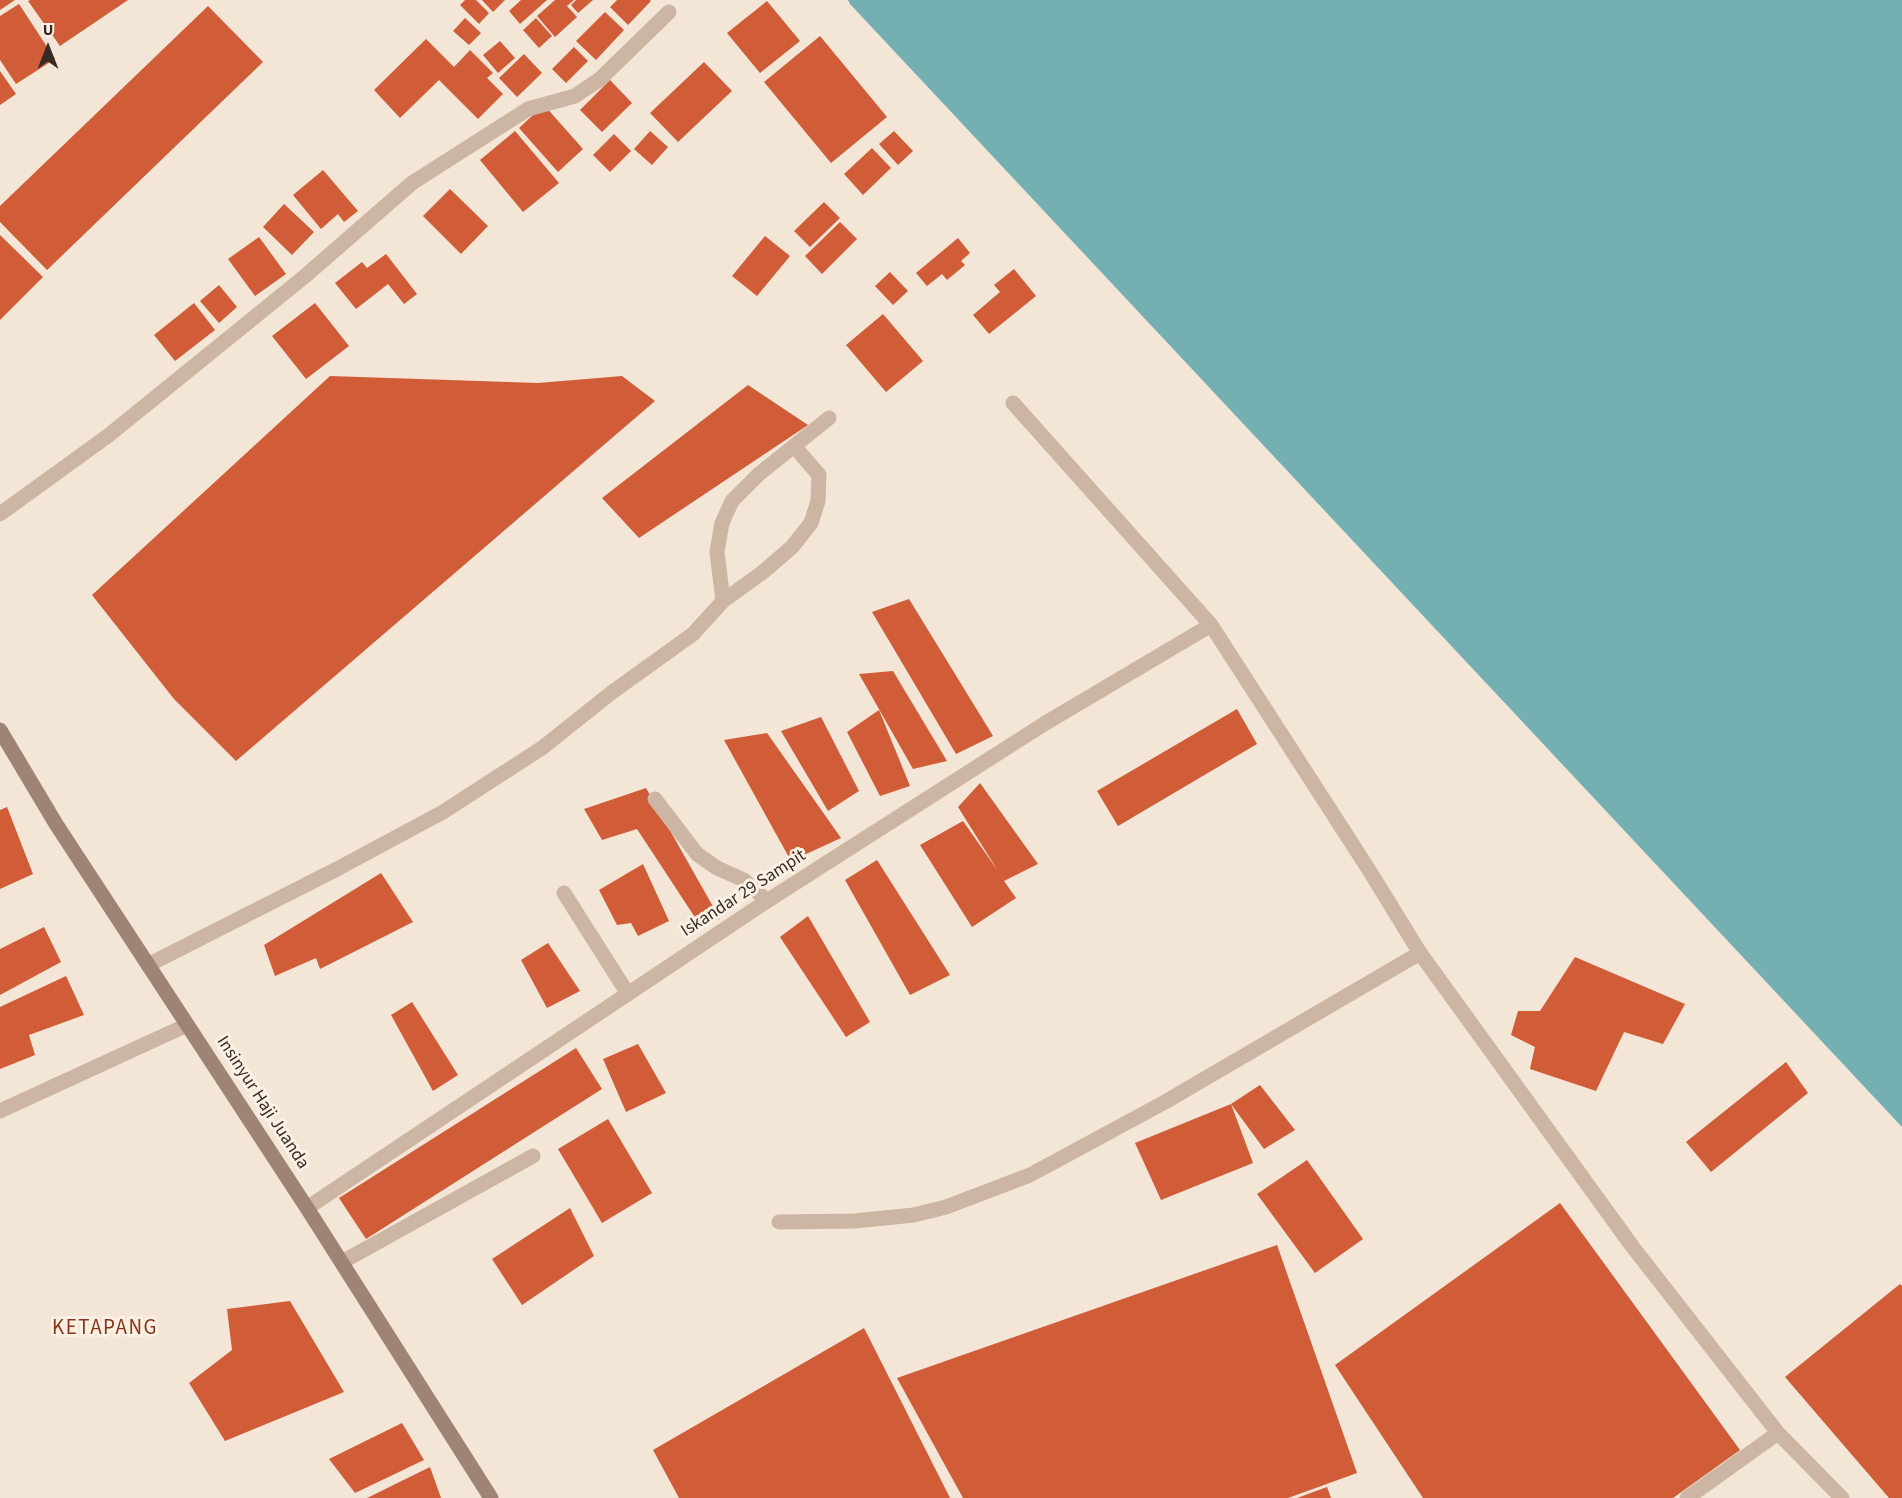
<!DOCTYPE html>
<html>
<head>
<meta charset="utf-8">
<style>
	body { margin:0 }
	#map { position:relative; width:1902px; height:1498px; overflow:hidden; background:#f3e6d7; font-family:"Source Sans 3",sans-serif }
	canvas { display:block }
	.north { position:absolute; left:18px; top:18px; width:60px; height:60px; -webkit-text-stroke:4px #faf0e3; paint-order:stroke; rotate:0deg; font-size:16px; font-weight:700; line-height:24px; text-align:center; color:#362a25 }
	.north::after { content:''; display:block; margin:auto; width:21px; height:27px; background:#362a25; clip-path:polygon(50% 0,100% 100%,50% 72%,0 100%) }
</style>
</head>
<body>
<div id="map">
<canvas width="1902" height="1498"></canvas>
<div class="north">U</div>
</div>
<script>
const g = document.querySelector('canvas').getContext('2d');
g.lineJoin = 'round';
function fillPath(path, color) {
  g.fillStyle = color;
  g.fill(path, 'evenodd');
}
function shape(rows) {
  const path = new Path2D();
  for (const r of rows) {
    path.moveTo(r[0], r[1]);
    for (let i = 2; i < r.length; i += 2) path.lineTo(r[i], r[i + 1]);
  }
  return path;
}
function stroke(path, color, width, dash) {
  g.strokeStyle = color;
  g.lineWidth = width;
  g.lineCap = dash ? 'butt' : 'round';
  g.setLineDash(dash || []);
  g.stroke(path);
}
function drawText(font, color, halo, rows, align = 'center') {
  g.font = font + ' "Source Sans 3",sans-serif';
  g.lineWidth = 6;
  g.setLineDash([]);
  g.textBaseline = 'middle';
  g.strokeStyle = halo;
  g.fillStyle = color;
  for (const [text, x, y, turn = 0] of rows) {
    g.save();
    g.translate(x, y);
    g.rotate((+turn || 0) * Math.PI / 180);
    g.textAlign = isNaN(turn) ? turn : align;
    if (halo) g.strokeText(text, 0, 0);
    g.fillText(text, 0, 0);
    g.restore();
  }
}
fillPath(shape([
	[848,0,1902,0,1902,1127,850,4]
]), '#74b0b2');
fillPath(shape([
	[0,0,15,0,0,10],
	[30,0,128,0,60,46,28,1],
	[465,0,476,0,489,13,479,24,460,5],
	[482,0,505,0,493,12],
	[521,0,547,0,520,24,509,11],
	[555,0,574,0,567,6,577,17,555,37,537,16],
	[576,0,593,0,578,13,571,5],
	[617,0,650,0,651,1,628,25,610,7],
	[767,1,800,41,760,73,727,33],
	[19,4,55,59,16,84,0,60,0,16],
	[208,6,263,62,47,270,0,222,0,206],
	[605,12,624,30,596,60,576,41],
	[465,18,481,33,469,45,453,31],
	[536,18,552,36,539,48,523,30],
	[820,36,887,117,831,163,764,82],
	[426,39,454,67,470,50,493,73,487,78,503,94,478,119,439,80,400,118,374,90],
	[500,41,515,58,498,73,483,55],
	[574,47,588,61,566,83,552,69],
	[524,54,542,73,517,97,499,78],
	[704,62,732,91,678,142,650,113],
	[0,71,16,94,0,105],
	[610,80,632,103,602,132,580,110],
	[544,105,583,149,558,172,519,128],
	[515,131,559,183,523,212,480,160],
	[650,131,668,147,652,165,634,149],
	[894,131,913,151,898,165,879,144],
	[614,134,631,151,610,172,593,155],
	[872,148,891,168,863,195,844,174],
	[323,170,358,211,344,222,338,214,321,229,293,195],
	[450,189,488,226,461,254,423,216],
	[824,202,840,218,810,247,794,231],
	[284,204,314,232,292,255,263,227],
	[840,222,857,239,822,274,805,256],
	[0,235,43,277,0,320],
	[765,236,790,256,757,296,732,276],
	[259,237,286,274,255,296,228,259],
	[958,238,970,253,961,261,965,265,947,280,942,274,927,286,916,273],
	[386,254,417,294,404,304,388,284,356,309,335,283,362,262,367,268],
	[1014,269,1036,296,989,334,973,315,1000,292,994,285],
	[890,272,908,291,893,305,875,286],
	[219,285,237,307,219,323,200,301],
	[194,303,215,330,175,361,154,335],
	[315,303,349,346,306,379,272,336],
	[883,314,923,361,886,392,846,345],
	[330,376,538,383,622,376,655,401,236,761,174,699,92,595],
	[748,385,808,425,639,538,602,498],
	[909,599,993,736,956,754,872,612],
	[893,671,947,761,913,769,859,674],
	[1237,709,1257,744,1118,826,1097,791],
	[879,710,910,786,880,796,847,732],
	[821,717,859,791,828,811,781,731],
	[767,733,841,838,791,861,724,740],
	[980,783,1038,864,1004,881,1016,898,972,927,920,845,963,821,998,871,958,807],
	[646,788,720,919,698,922,637,829,602,840,584,809],
	[7,807,33,874,0,889,0,810],
	[877,860,950,975,910,995,845,880],
	[643,864,669,921,638,936,631,923,617,925,599,890],
	[381,873,413,922,320,969,316,958,275,976,264,945],
	[808,916,870,1022,846,1037,780,937],
	[44,927,61,962,0,995,0,949],
	[548,943,580,991,547,1008,521,960],
	[1575,957,1685,1004,1663,1044,1624,1032,1596,1091,1530,1069,1535,1047,1511,1035,1518,1011,1540,1011],
	[66,976,84,1015,29,1035,35,1055,0,1069,0,1007],
	[412,1002,458,1075,433,1091,391,1015],
	[638,1044,666,1093,626,1112,603,1059],
	[576,1048,602,1089,366,1239,339,1198],
	[1786,1062,1808,1093,1711,1172,1686,1142],
	[1260,1085,1295,1130,1264,1149,1231,1104,1253,1163,1161,1200,1135,1143,1231,1104],
	[608,1119,652,1193,602,1223,558,1149],
	[1307,1160,1363,1239,1315,1273,1257,1194],
	[1560,1203,1740,1450,1673,1498,1423,1498,1335,1365],
	[570,1208,594,1256,522,1305,492,1259],
	[1277,1245,1357,1473,1288,1498,963,1498,897,1378],
	[1900,1284,1902,1286,1902,1498,1889,1498,1785,1377],
	[290,1301,344,1392,225,1441,189,1383,232,1350,227,1309],
	[864,1328,950,1498,679,1498,653,1450],
	[402,1423,424,1460,355,1493,329,1459],
	[430,1467,441,1498,367,1498],
	[1327,1487,1331,1498,1297,1498]
]), '#d05c38');
stroke(shape([
	[655,799,697,854,717,868,744,880,767,901],
	[564,893,628,994],
	[342,1262,533,1156],
	[1687,1498,1778,1433]
]), '#ccb5a2', 15);
stroke(shape([
	[1013,403,1211,625,1369,870,1420,953,1632,1246,1778,1433,1842,1498],
	[0,514,109,435,304,277,412,183,528,109,575,96,600,79,669,12],
	[723,601,763,572,792,547,811,523,818,501,819,475,794,446],
	[148,965,337,869,443,812,542,748,611,693,693,634,723,601,717,552,722,523,732,501,759,474,829,418],
	[0,1111,187,1025],
	[307,1208,767,901,1044,724,1211,625],
	[779,1222,855,1221,914,1215,946,1207,1030,1175,1165,1102,1420,953]
]), '#ccb5a2', 15);
stroke(shape([
	[0,730,56,824,307,1208,491,1498]
]), '#9f8374', 15);
drawText('18px', '#362a25', '#faf0e3', [
	["Iskandar 29 Sampit",744,894,-33],
	["Insinyur Haji Juanda",262,1103,57]
]);
g.letterSpacing = '1.5px';
drawText('21px', '#8b3318', '#faf0e3', [
	["KETAPANG",105,1329]
]);
g.letterSpacing = '0px';
</script>
</body>
</html>
